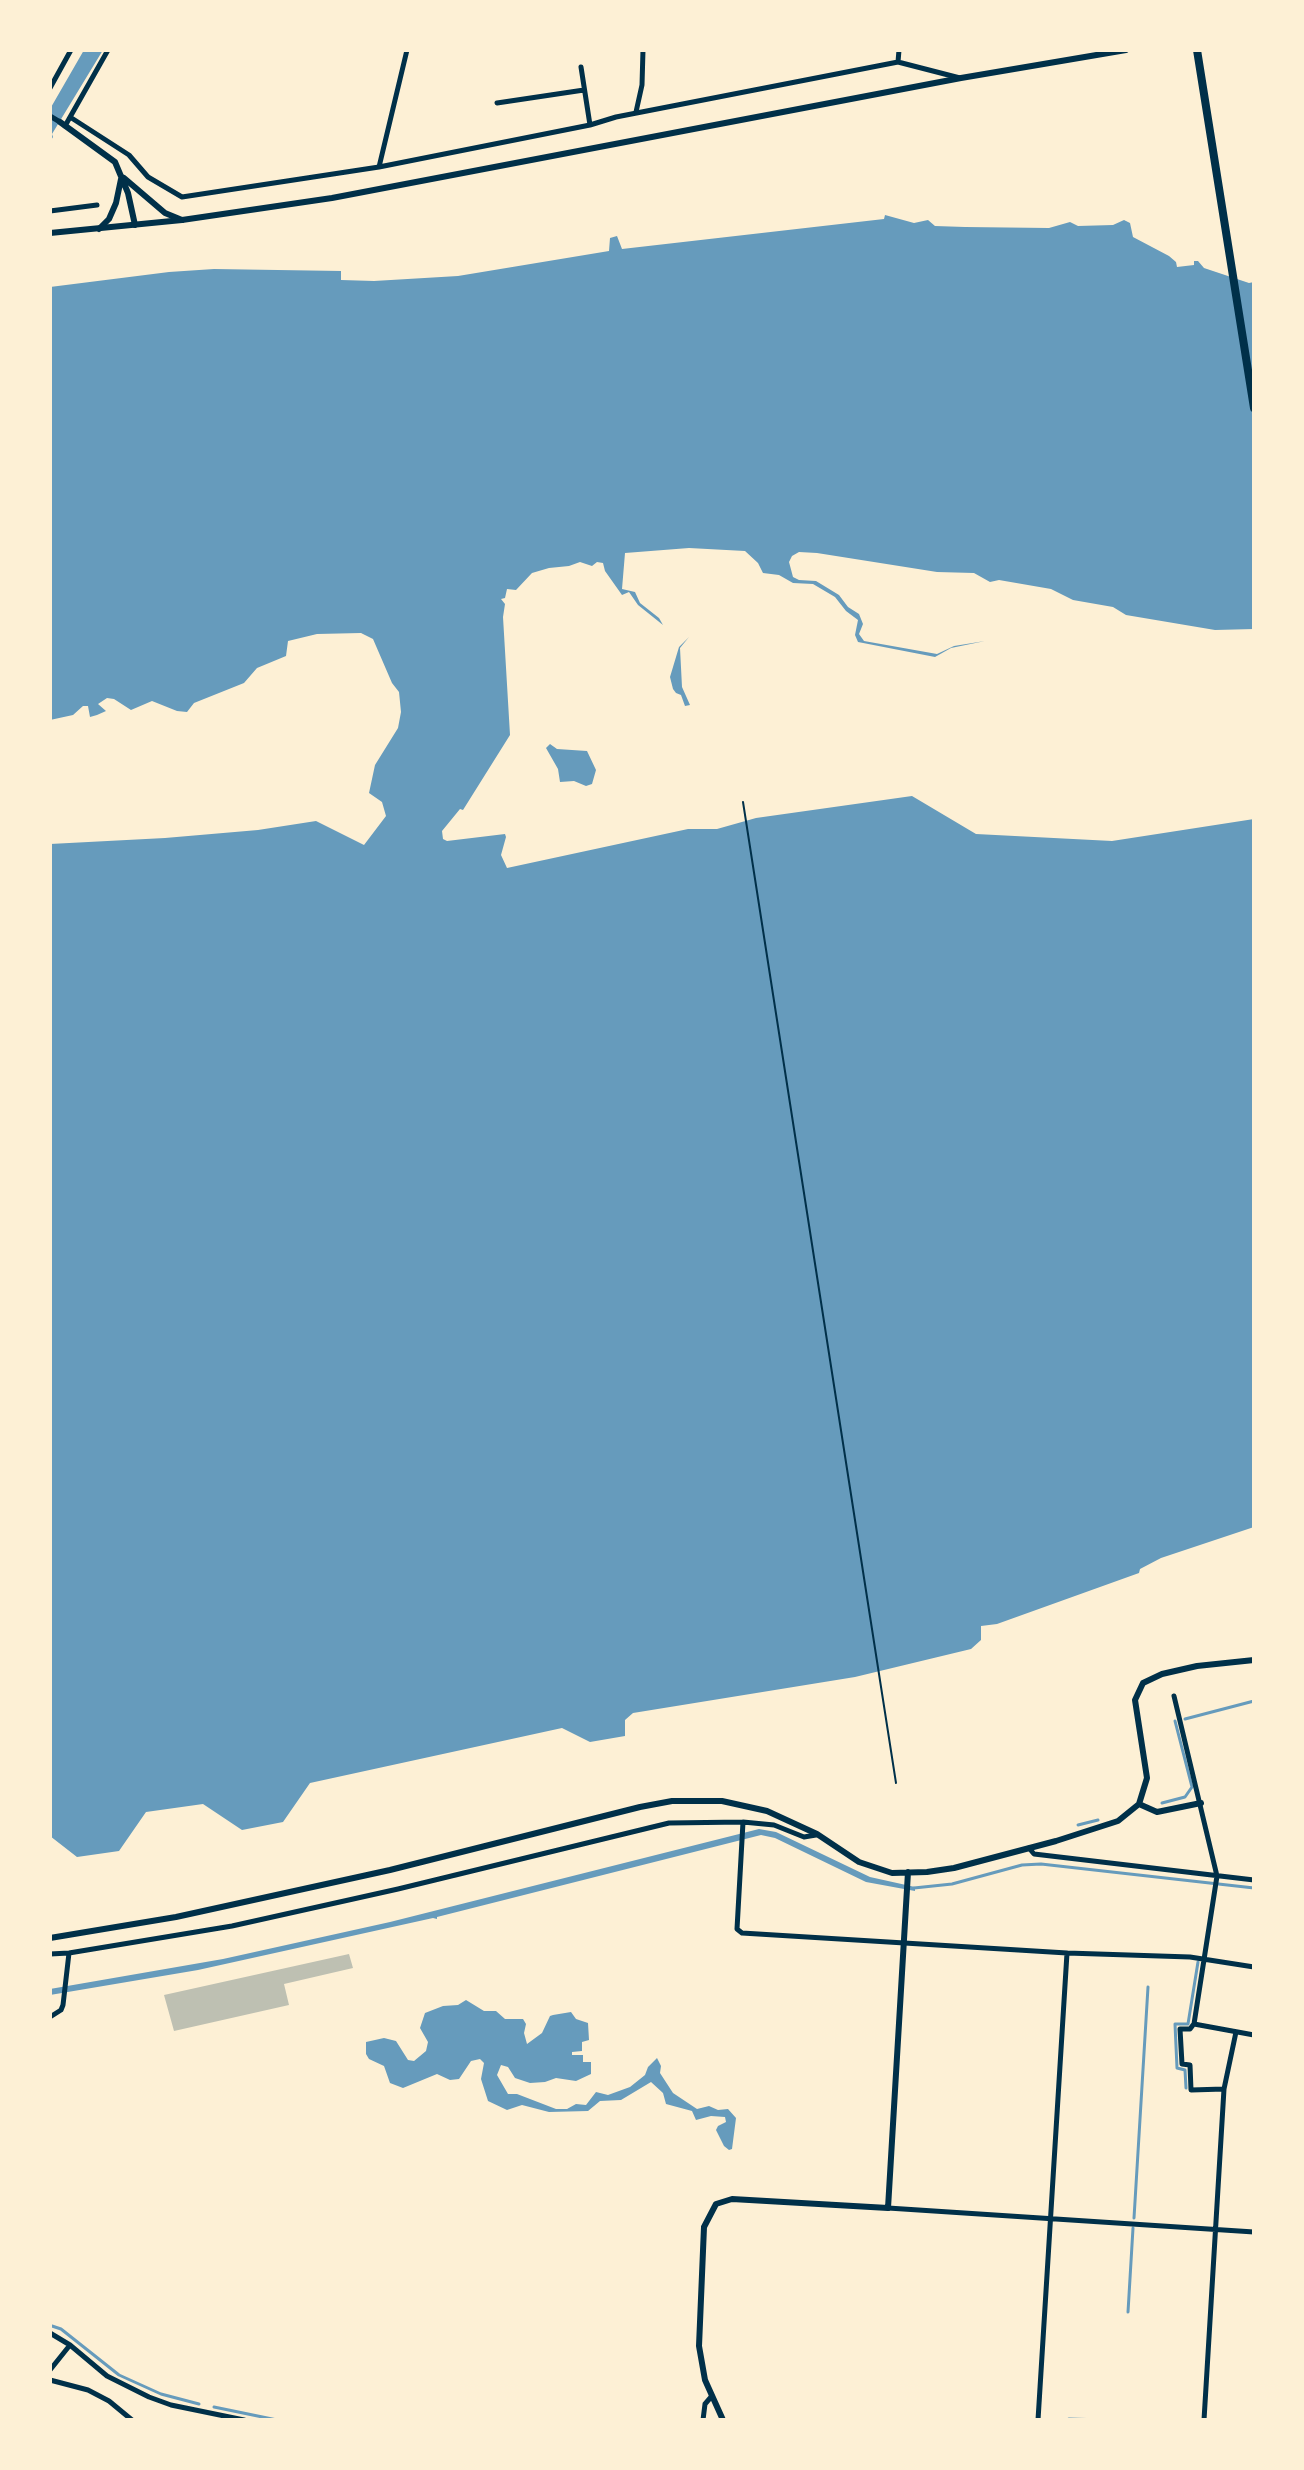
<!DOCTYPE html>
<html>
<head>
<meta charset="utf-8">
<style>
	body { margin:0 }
	#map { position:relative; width:1304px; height:2470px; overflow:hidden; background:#fdf0d5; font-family:"Fira Sans",sans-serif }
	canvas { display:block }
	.frame { position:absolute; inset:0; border:52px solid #fdf0d5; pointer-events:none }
</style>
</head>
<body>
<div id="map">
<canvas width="1304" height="2470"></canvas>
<div class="frame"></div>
</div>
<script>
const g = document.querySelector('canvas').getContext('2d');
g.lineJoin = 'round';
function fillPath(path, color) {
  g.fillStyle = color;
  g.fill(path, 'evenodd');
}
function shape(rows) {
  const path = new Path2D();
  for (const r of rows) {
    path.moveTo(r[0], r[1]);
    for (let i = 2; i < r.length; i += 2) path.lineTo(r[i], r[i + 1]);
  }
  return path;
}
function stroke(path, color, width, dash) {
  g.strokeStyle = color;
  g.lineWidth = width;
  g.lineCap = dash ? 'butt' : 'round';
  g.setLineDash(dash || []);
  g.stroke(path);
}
fillPath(shape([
	[84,50,103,50,52,134,53,137,50,142,50,109],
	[885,215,914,223,928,220,935,226,965,227,1049,228,1070,222,1078,226,1113,225,1124,220,1130,223,1133,237,1169,256,1176,262,1177,267,1194,265,1194,261,1198,261,1204,268,1249,283,1254,282,1254,629,1215,630,1126,615,1113,607,1073,600,1051,589,999,580,990,582,974,573,937,572,817,553,799,552,792,556,789,562,793,577,799,580,816,581,839,595,848,607,859,614,863,624,859,634,864,641,937,654,954,646,985,641,951,648,935,657,858,642,855,635,858,620,846,611,835,597,813,584,793,583,779,575,763,573,758,563,745,551,689,548,625,553,622,589,635,592,640,603,659,618,663,625,638,605,629,592,622,595,605,571,603,563,597,562,592,566,580,562,569,566,549,568,532,573,516,590,507,589,505,598,501,599,505,604,503,617,510,735,463,810,460,809,442,831,443,839,447,841,505,834,506,837,501,855,507,868,688,829,717,829,756,818,912,796,976,834,1112,841,1254,819,1254,1527,1161,1558,1140,1569,1139,1573,997,1624,981,1626,981,1640,971,1649,855,1677,633,1713,625,1720,625,1736,590,1742,562,1728,310,1783,283,1822,242,1830,203,1804,146,1812,119,1851,77,1857,50,1836,50,844,165,838,258,830,316,821,364,845,386,816,382,802,369,793,375,765,398,728,401,712,399,692,392,683,373,639,361,633,317,634,288,641,286,656,257,668,244,683,194,703,187,712,177,711,152,701,131,710,114,699,107,698,98,704,106,711,97,715,90,717,88,706,83,706,73,715,50,720,50,287,169,272,214,269,341,271,341,280,374,281,458,276,609,251,610,238,617,236,622,249,884,219],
	[689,637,680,648,682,687,690,705,685,706,681,695,676,693,673,689,670,677,679,647],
	[550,744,557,749,587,751,596,770,592,784,586,786,574,781,560,782,558,769,546,748],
	[759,1829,776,1832,870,1877,915,1887,915,1891,866,1882,775,1838,761,1835,437,1917,437,1919,433,1918,198,1970,50,1995,50,1989,223,1959,390,1922],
	[466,2000,484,2011,496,2011,505,2019,523,2019,526,2024,524,2033,527,2044,542,2033,550,2016,553,2015,571,2012,576,2019,588,2023,589,2040,582,2042,582,2051,572,2052,572,2055,583,2055,583,2062,591,2062,591,2074,576,2081,556,2078,545,2082,530,2083,515,2078,508,2067,501,2065,497,2075,508,2094,517,2094,556,2109,567,2109,576,2104,586,2105,596,2092,608,2095,630,2087,645,2075,648,2067,657,2058,661,2066,660,2073,673,2093,697,2109,709,2106,718,2110,728,2109,736,2118,732,2149,729,2150,724,2146,716,2130,718,2126,726,2122,725,2117,711,2116,696,2120,692,2111,666,2104,663,2093,651,2082,621,2100,600,2101,588,2111,549,2112,522,2105,507,2110,488,2101,481,2079,484,2063,480,2059,471,2061,459,2079,450,2080,437,2074,403,2088,390,2083,384,2066,369,2059,366,2054,366,2042,384,2038,396,2041,408,2060,414,2061,426,2051,428,2042,420,2028,425,2013,443,2006,458,2005]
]), '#669bbc');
stroke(shape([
	[1185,1719,1254,1701],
	[1162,1803,1185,1797,1192,1787,1175,1721],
	[1078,1825,1098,1820],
	[914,1888,952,1884,1022,1865,1041,1864,1254,1888],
	[1186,2088,1185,2070,1177,2068,1175,2024,1188,2024,1198,1962],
	[1134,2218,1148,1987],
	[1128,2312,1133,2228],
	[52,2326,61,2329,119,2375,161,2394,199,2404],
	[214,2407,277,2420],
	[1069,2419,1104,2420]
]), '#669bbc', 3);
fillPath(shape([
	[349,1954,353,1968,284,1984,289,2005,174,2031,164,1995]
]), '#bec0b2');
stroke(shape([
	[743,802,896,1783]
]), '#003049', 2);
stroke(shape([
	[898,62,899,50],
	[581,67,590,125],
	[50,88,71,50],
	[497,103,584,90],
	[636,112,642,85,643,50],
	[50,116,60,122],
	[70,117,129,155,148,177,182,197,379,167,590,125,616,117,898,62,960,78],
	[65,126,108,50],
	[379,167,407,50],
	[50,211,97,205],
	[1174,1696,1217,1876,1194,2024,1254,2035],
	[743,1822,737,1929,742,1933,1067,1953,1190,1957,1254,1967],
	[1029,1848,1034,1854,1254,1880],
	[50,1954,69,1953,232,1926,398,1889,669,1823,743,1822,774,1825,804,1837,816,1835],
	[50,2017,61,2010,63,2005,69,1953],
	[1193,2025,1190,2029,1180,2029,1182,2064,1190,2065,1191,2090,1224,2089],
	[888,2208,1254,2232],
	[50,2333,70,2345,107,2376,149,2397,171,2405,244,2420],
	[50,2370,70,2345],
	[50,2380,88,2390,109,2401,132,2420],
	[703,2420,705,2404,711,2397],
	[1038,2420,1067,1953],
	[1204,2420,1224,2089,1236,2032]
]), '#003049', 5);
stroke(shape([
	[60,122,115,162,128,193,135,225],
	[124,178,165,213,182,220],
	[99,229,109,219,116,203,121,179],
	[1139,1804,1147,1778,1135,1700,1143,1683,1162,1674,1197,1666,1254,1660],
	[50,1938,176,1917,390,1870,640,1807,672,1801,722,1801,767,1811,817,1834,859,1862,892,1873,927,1872,954,1868,1056,1841,1118,1821,1139,1804,1157,1812,1201,1803],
	[723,2420,705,2380,699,2346,704,2227,716,2204,732,2199,888,2208,908,1872]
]), '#003049', 6);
stroke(shape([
	[50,233,182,220,332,198,961,78,1126,50]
]), '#003049', 6);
stroke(shape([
	[1197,50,1254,408]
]), '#003049', 8);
</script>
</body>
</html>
